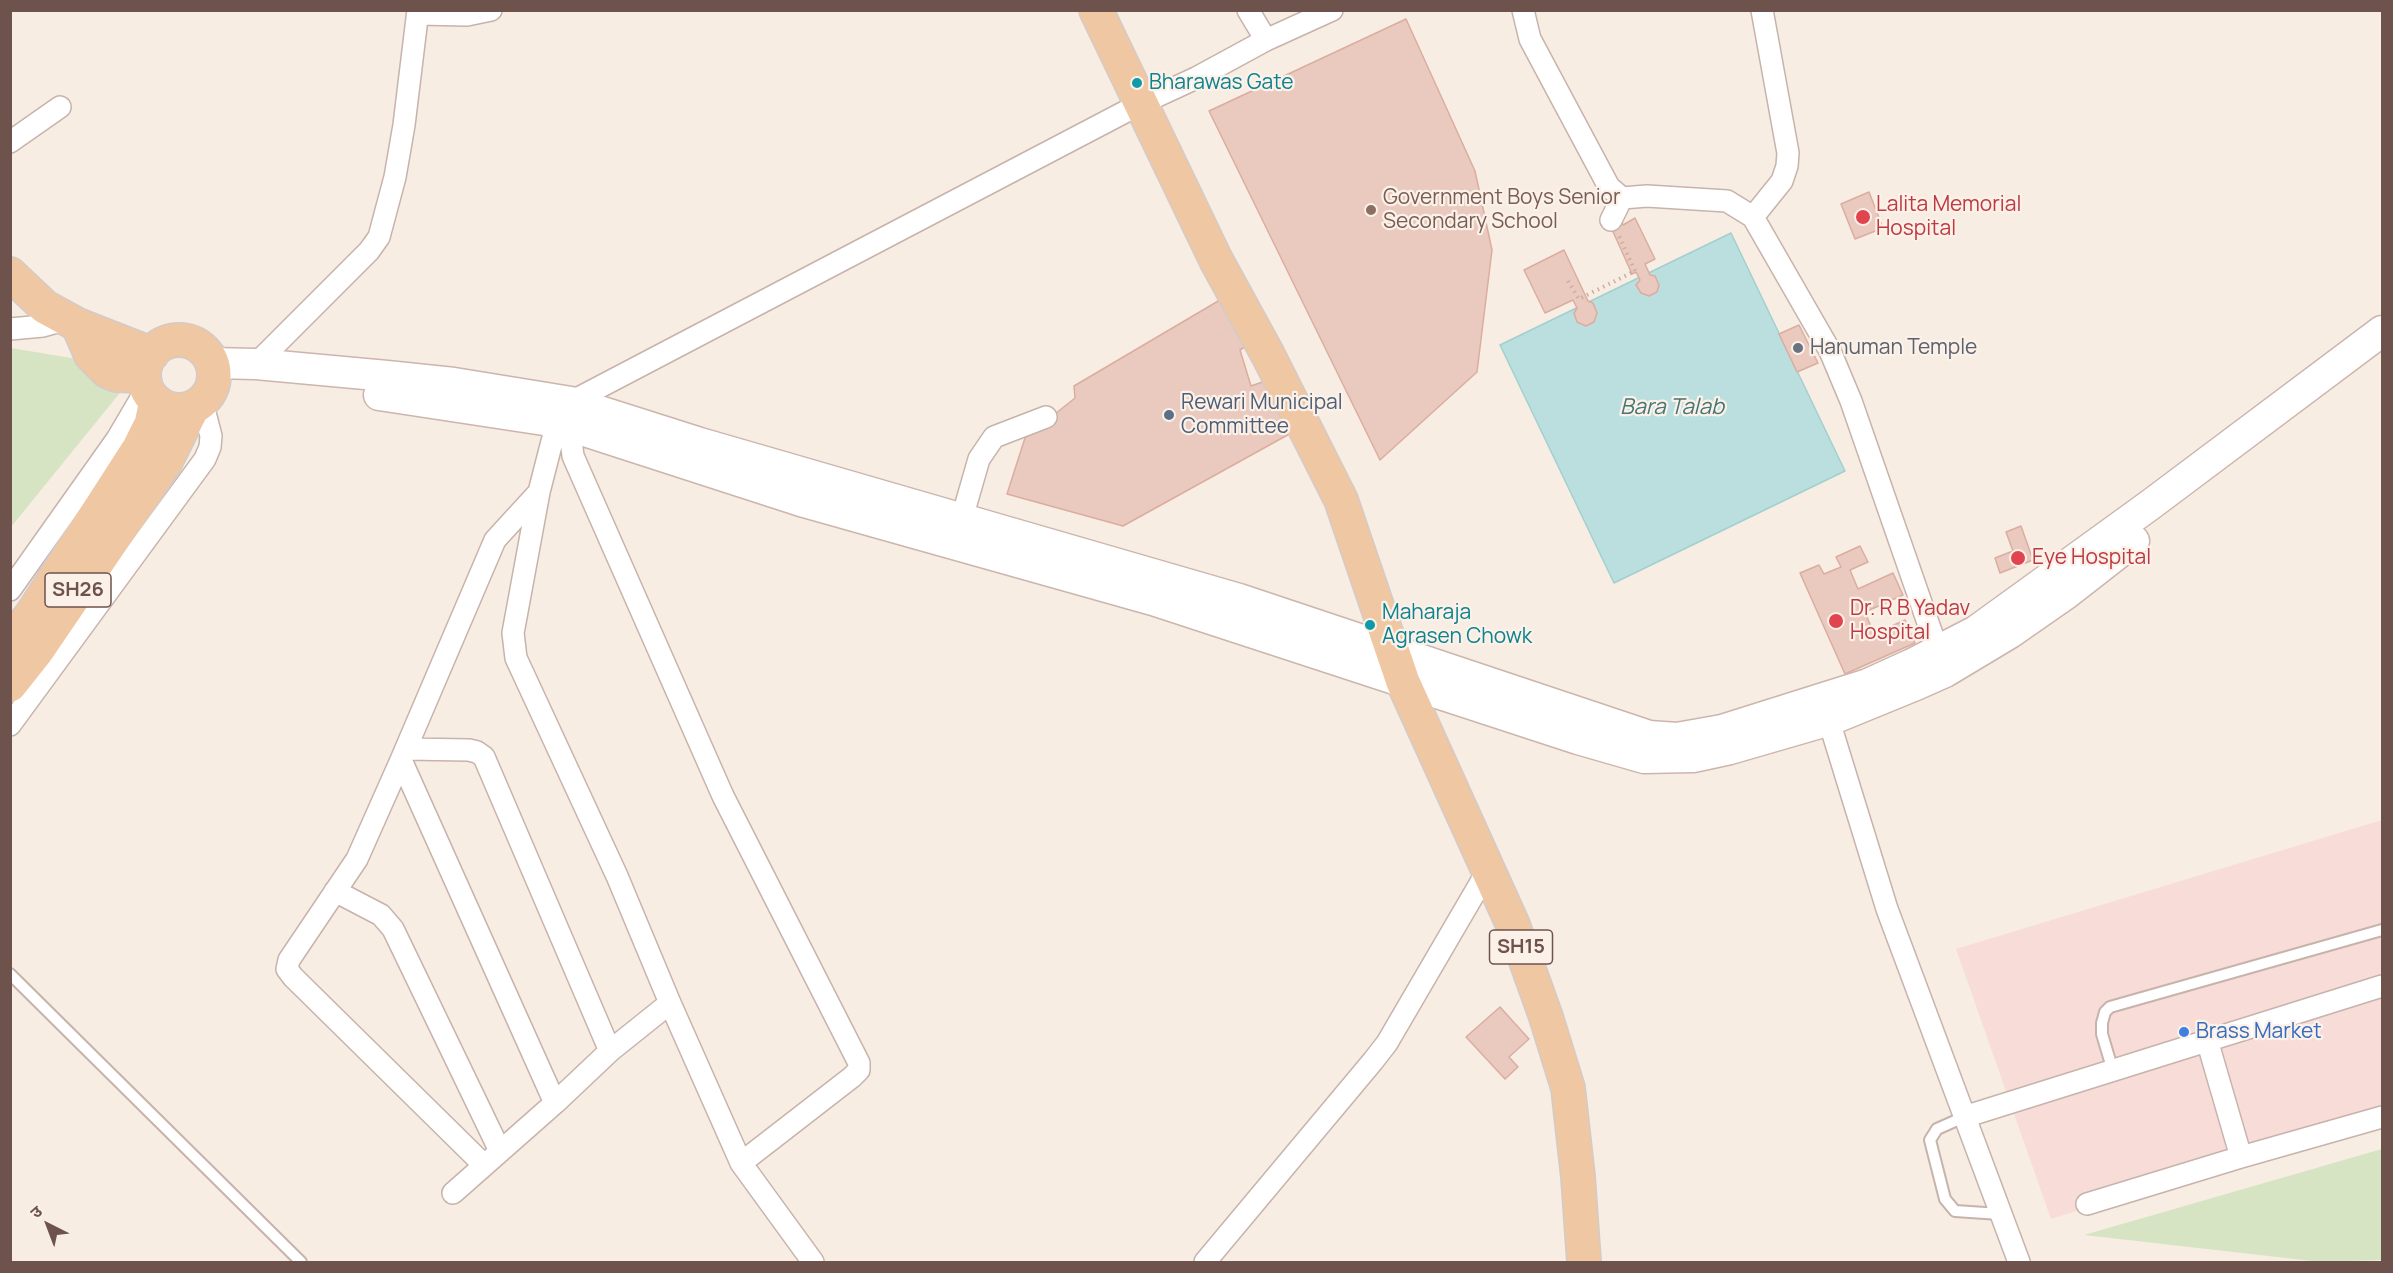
<!DOCTYPE html>
<html>
<head>
<meta charset="utf-8">
<style>
	body { margin:0 }
	#map { position:relative; width:2393px; height:1273px; overflow:hidden; background:#f8ede3; font-family:Manrope,"Noto Sans Devanagari",sans-serif }
	canvas { display:block }
	.frame { position:absolute; inset:0; border:12px solid #6d534c; pointer-events:none }
	.north { position:absolute; left:18px; top:1195px; width:60px; height:60px; -webkit-text-stroke:4px #fcf1e8; paint-order:stroke; rotate:318deg; font-size:16px; font-weight:700; line-height:24px; text-align:center; color:#6d534c }
	.north::after { content:''; display:block; margin:auto; width:21px; height:27px; background:#6d534c; clip-path:polygon(50% 0,100% 100%,50% 72%,0 100%) }
</style>
</head>
<body>
<div id="map">
<canvas width="2393" height="1273"></canvas>
<div class="frame"></div>
<div class="north">उ</div>
</div>
<script>
const g = document.querySelector('canvas').getContext('2d');
g.lineJoin = 'round';
function fillPath(path, color) {
  g.fillStyle = color;
  g.fill(path, 'evenodd');
}
function shape(rows) {
  const path = new Path2D();
  for (const r of rows) {
    if (r.length === 3) {
      path.moveTo(r[0] + r[2], r[1]);
      path.arc(r[0], r[1], r[2], 0, 2 * Math.PI);
      continue;
    }
    path.moveTo(r[0], r[1]);
    for (let i = 2; i < r.length; i += 2) path.lineTo(r[i], r[i + 1]);
  }
  return path;
}
function stroke(path, color, width, dash) {
  g.strokeStyle = color;
  g.lineWidth = width;
  g.lineCap = dash ? 'butt' : 'round';
  g.setLineDash(dash || []);
  g.stroke(path);
}
function drawText(font, color, halo, rows, align = 'center') {
  g.font = font + ' Manrope,sans-serif';
  g.lineWidth = 4.5;
  g.setLineDash([]);
  g.textBaseline = 'middle';
  g.strokeStyle = halo;
  g.fillStyle = color;
  for (const [text, x, y, turn = 0] of rows) {
    g.save();
    g.translate(x, y);
    g.rotate((+turn || 0) * Math.PI / 180);
    g.textAlign = isNaN(turn) ? turn : align;
    if (halo) g.strokeText(text, 0, 0);
    g.fillText(text, 0, 0);
    g.restore();
  }
}
fillPath(shape([
	[2382,820,2382,1115,2051,1219,1956,949]
]), '#f7dcd8');
fillPath(shape([
	[11,348,132,368,119,394,11,527],
	[2382,1149,2382,1260,2321,1262,2084,1235]
]), '#d6e4c3');
const water = shape([
	[1731,233,1845,471,1614,583,1500,345,1731,233]
]);
fillPath(water, '#badfde');
stroke(water, '#a2cfcf', 1.5);
const building = shape([
	[1406,19,1475,171,1492,250,1477,372,1380,460,1209,111,1406,19],
	[1869,192,1883,228,1855,239,1841,204,1869,192],
	[1635,218,1655,259,1645,264,1650,275,1655,276,1659,285,1657,292,1649,296,1641,293,1636,285,1640,280,1636,272,1632,274,1610,225,1621,219,1623,225,1635,218],
	[1564,250,1588,301,1593,303,1597,313,1594,322,1586,326,1577,322,1574,313,1577,308,1573,300,1545,313,1524,270,1564,250],
	[1225,297,1251,343,1240,350,1251,386,1268,380,1293,432,1123,526,1007,494,1025,438,1075,398,1074,386,1225,297],
	[1799,325,1818,363,1797,372,1779,334,1799,325],
	[2021,526,2033,560,2000,573,1995,558,2013,551,2006,532,2021,526],
	[1860,546,1868,562,1850,570,1858,589,1893,573,1903,595,1865,612,1874,634,1905,620,1915,643,1845,674,1800,573,1819,565,1824,574,1841,567,1836,557,1860,546],
	[1500,1007,1529,1039,1509,1057,1518,1067,1505,1079,1466,1037,1500,1007]
]);
fillPath(building, '#eac9be');
stroke(building, '#dbada1', 1.5);
const service = shape([
	[10,974,301,1262],
	[2113,1071,2102,1034,2102,1023,2105,1012,2110,1007,2382,930],
	[1964,1117,1937,1129,1930,1140,1945,1199,1955,1211,2000,1214]
]);
const minor = shape([
	[1248,10,1266,40],
	[1523,10,1530,39,1609,187,1622,198,1647,196,1727,201,1753,217,1830,351,1851,401,1942,663],
	[418,14,467,15,491,10],
	[10,142,60,107],
	[1753,217,1782,181,1787,166,1788,153,1762,10],
	[1611,220,1622,198],
	[10,329,43,326,68,319],
	[256,364,369,251,379,237,395,177,404,125,418,10],
	[581,415,571,440,573,456,723,796,859,1063,859,1070,852,1077,741,1163],
	[962,518,979,459,994,437,1046,417],
	[10,590,117,439,147,388],
	[1825,708,1887,909,2019,1262],
	[10,725,205,459,210,447,211,436,202,401],
	[406,749,469,750,477,752,484,757,610,1051],
	[401,760,555,1103],
	[335,891,381,915,393,929,500,1151],
	[2207,1040,2241,1157],
	[1964,1117,2382,986],
	[484,1165,293,977,287,969,289,960,357,859,401,760,495,540,539,492],
	[453,1193,555,1103,610,1051,670,1003],
	[2087,1204,2241,1157,2382,1117],
	[813,1262,741,1163,670,1003,617,876,516,658,513,633,539,492,557,422,571,402,1140,104,1196,78,1266,40,1332,10],
	[1205,1262,1373,1061,1387,1043,1488,870]
]);
const secondary = shape([
	[212,363,256,364,387,376,454,383,571,402,700,443,1239,599,1649,736,1677,738,1722,730,1868,684,1912,664,1976,631,2150,505,2382,331],
	[379,395,557,422,801,501,1153,600,1578,739,1644,758,1693,757,1730,749,1830,720,1918,684,1945,672,2010,633,2066,594,2134,541]
]);
const primary = shape([
	[1096,10,1216,260,1268,355,1341,500,1403,682,1513,925,1546,1017,1568,1088,1578,1177,1584,1262],
	[10,274,45,307,78,325,152,354],
	[78,325,91,355,107,371,116,375,144,376],
	[179,375,35],
	[10,641,32,614,139,448,151,424,156,401],
	[10,685,37,651,165,463,193,407]
]);
stroke(service, '#c7b3ab', 14);
stroke(minor, '#c7b3ab', 24);
stroke(secondary, '#ccb5ac', 33);
stroke(primary, '#d3cbc9', 36);
stroke(shape([
	[1568,281,1579,299,1635,271,1619,236]
]), '#ceaca2', 4, [1.5, 4.5]);
stroke(service, '#fff', 10);
stroke(minor, '#fff', 21);
stroke(secondary, '#fff', 30);
stroke(primary, '#efc7a3', 33);
for (const [x, y, r, color] of [
	[1137,83,6,"#0f9aa8"],
	[1371,210,6,"#8d6e63"],
	[1863,217,8,"#e0444e"],
	[1798,348,6,"#6b7280"],
	[1169,415,6,"#5c6f8a"],
	[2018,558,8,"#e0444e"],
	[1836,621,8,"#e0444e"],
	[1370,625,6,"#0f9aa8"],
	[2184,1032,6,"#3f7fe0"]
]) {
  const dot = new Path2D();
  dot.arc(x, y, r, 0, 2 * Math.PI);
  g.fillStyle = color;
  g.fill(dot);
  stroke(dot, '#fcf1e8', 2);
}
for (const [x, y, w] of [
	[78,590,66],
	[1521,947,63]
]) {
  const box = new Path2D();
  box.roundRect(x - w / 2, y - 17, w, 34, 4.5);
  g.fillStyle = '#fcf1e8';
  g.fill(box);
  stroke(box, '#6d534c', 1.5);
}
drawText('bold 20px', '#6d534c', null, [
	["SH26",78,590],
	["SH15",1521,947]
]);
drawText('21px', '#0d838f', '#fcf1e8', [
	["Bharawas Gate",1149,83],
	["Maharaja",1382,613],
	["Agrasen Chowk",1382,637]
], 'left');
drawText('21px', '#785e54', '#fcf1e8', [
	["Government Boys Senior",1383,198],
	["Secondary School",1383,222]
], 'left');
drawText('21px', '#be3a42', '#fcf1e8', [
	["Lalita Memorial",1876,205],
	["Hospital",1876,229],
	["Eye Hospital",2032,558],
	["Dr. R B Yadav",1850,609],
	["Hospital",1850,633]
], 'left');
drawText('21px', '#5b616d', '#fcf1e8', [
	["Hanuman Temple",1810,348]
], 'left');
drawText('21px', '#4e5e75', '#fcf1e8', [
	["Rewari Municipal",1181,403],
	["Committee",1181,427]
], 'left');
drawText('21px', '#366cbe', '#fcf1e8', [
	["Brass Market",2196,1032]
], 'left');
drawText('italic 22px', '#467777', '#fcf1e8', [
	["Bara Talab",1672,408]
]);
</script>
</body>
</html>
